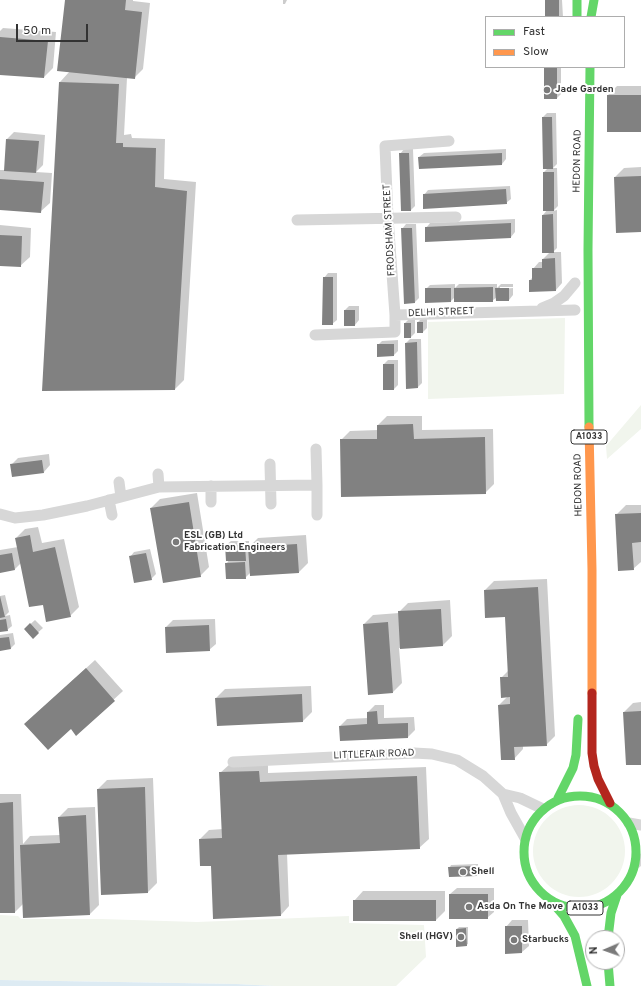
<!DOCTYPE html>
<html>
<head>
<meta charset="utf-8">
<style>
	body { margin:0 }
	#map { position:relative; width:641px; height:986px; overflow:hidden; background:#fff; font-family:Overpass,sans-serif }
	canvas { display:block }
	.legend { position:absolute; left:485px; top:16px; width:140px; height:52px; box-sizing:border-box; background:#fff; border:1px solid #adadad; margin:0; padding:5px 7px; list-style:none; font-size:12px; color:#333 }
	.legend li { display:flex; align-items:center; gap:8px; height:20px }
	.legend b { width:20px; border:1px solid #adadad }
	.north { position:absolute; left:585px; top:930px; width:40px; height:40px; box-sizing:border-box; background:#fff; border:1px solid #adadad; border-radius:50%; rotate:268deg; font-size:11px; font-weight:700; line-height:16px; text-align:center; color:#333 }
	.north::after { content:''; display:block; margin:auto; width:14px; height:18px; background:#7a7a7a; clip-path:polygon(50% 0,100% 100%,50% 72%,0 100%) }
	.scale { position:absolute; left:16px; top:24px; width:72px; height:18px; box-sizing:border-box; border:2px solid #333; border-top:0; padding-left:5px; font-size:12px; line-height:14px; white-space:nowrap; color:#333; -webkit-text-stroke:3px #fff; paint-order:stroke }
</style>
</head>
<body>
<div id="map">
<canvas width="641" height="986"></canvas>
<ul class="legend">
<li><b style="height:5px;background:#63d668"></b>Fast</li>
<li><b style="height:5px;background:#ff974d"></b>Slow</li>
</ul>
<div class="north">N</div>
<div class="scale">50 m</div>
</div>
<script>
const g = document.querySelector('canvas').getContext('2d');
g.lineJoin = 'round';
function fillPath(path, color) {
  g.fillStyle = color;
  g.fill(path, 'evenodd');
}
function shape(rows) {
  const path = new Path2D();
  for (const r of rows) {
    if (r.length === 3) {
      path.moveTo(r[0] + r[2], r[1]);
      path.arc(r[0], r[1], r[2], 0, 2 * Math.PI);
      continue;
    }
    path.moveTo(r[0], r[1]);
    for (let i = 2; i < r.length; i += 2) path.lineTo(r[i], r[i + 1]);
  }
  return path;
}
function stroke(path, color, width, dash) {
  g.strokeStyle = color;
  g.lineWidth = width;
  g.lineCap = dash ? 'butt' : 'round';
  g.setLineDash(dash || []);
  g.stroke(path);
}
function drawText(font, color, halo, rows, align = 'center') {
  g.font = font + ' Overpass,sans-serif';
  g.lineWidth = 4;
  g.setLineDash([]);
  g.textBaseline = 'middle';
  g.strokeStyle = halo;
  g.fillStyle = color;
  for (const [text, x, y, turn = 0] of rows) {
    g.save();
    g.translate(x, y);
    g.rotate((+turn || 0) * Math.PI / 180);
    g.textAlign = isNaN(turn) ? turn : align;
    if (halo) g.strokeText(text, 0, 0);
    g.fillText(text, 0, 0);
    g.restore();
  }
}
fillPath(shape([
	[565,318,564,394,428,399,428,322],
	[641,405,641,429,607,459,606,446],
	[579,851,46],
	[0,915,18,916,21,919,101,919,197,922,349,916,349,923,424,925,426,957,396,986,275,986,236,984,0,980]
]), '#f1f5ed');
fillPath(shape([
	[0,980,236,984,275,986,0,986]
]), '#ddebf3');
fillPath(shape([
	[66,0,133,0,133,1,150,3,143,69,134,78,127,78,124,135,131,134,132,138,165,139,164,179,196,182,184,380,175,389,60,82,70,71],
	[283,0,287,0,285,4,283,4],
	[546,0,562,0,563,17,546,17],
	[3,28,56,32,53,68,44,77,0,74,0,31],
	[545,67,561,67,561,94,557,98],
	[617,86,641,86,641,131,608,95],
	[547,113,556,113,557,164,553,168,557,168,558,206,553,211,557,210,557,248,553,252,561,252,562,283,556,290,530,280,533,277,533,269,539,262,543,262,543,259,550,252,543,252,543,215,547,210,544,172,548,168,543,117],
	[14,132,45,135,43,165,36,172,52,173,50,203,40,212,0,209,0,170,5,170,7,139],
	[404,149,413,149,415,206,411,210,400,154],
	[506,149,506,159,502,164,419,157,424,153],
	[641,167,641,231,615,177,624,168],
	[510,186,511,199,506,203,424,195,428,190],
	[515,219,515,232,511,237,426,228,430,223],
	[406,224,416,224,419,298,415,302,402,229],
	[0,225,31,228,30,257,20,266,0,265],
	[328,273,337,273,337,320,332,324,324,278],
	[455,284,455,288,459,284,497,284,497,288,501,284,513,284,513,287,500,287,500,289,513,288,513,295,509,300,497,297,492,301,455,297,451,301,426,289,430,285],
	[349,306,359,306,359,320,355,325,345,325,345,310],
	[422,318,427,318,427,328,423,332,418,332,418,322],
	[409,319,415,319,415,333,411,337,405,323],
	[410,339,421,339,422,383,418,387,406,343],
	[398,340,398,351,394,355,378,345,382,341],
	[388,360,398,360,398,385,394,389,384,364],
	[387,416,422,416,422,430,493,429,494,484,485,493,341,440,350,431,378,430,378,425],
	[49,454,50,465,44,472,11,465,18,458],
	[197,493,209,567,200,576,151,508,160,499],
	[626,505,641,505,641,562,633,569,616,515],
	[38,527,42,543,64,539,79,607,70,616,43,603,21,563,15,569,0,572,0,550,18,547,16,538,25,529],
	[306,535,308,563,299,572,251,572,245,578,227,563,229,560,226,545,231,541,249,541,249,547,258,538],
	[150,549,156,574,151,579,130,557,134,552],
	[547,579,555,736,546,745,523,746,523,749,514,759,499,705,508,696,501,678,509,670,506,616,485,590,494,581],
	[5,595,9,612,5,616,10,615,12,626,7,630,0,631,0,596],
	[450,600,452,636,443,645,399,648,402,683,393,692,364,624,373,615,399,613,399,612,408,603],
	[215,619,216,644,209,650,166,627,173,620],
	[35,620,43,628,33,637,25,629],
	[13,633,15,644,11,648,0,650,0,635],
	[95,660,123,691,76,734,71,728,35,715],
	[311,686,312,712,303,721,216,698,225,689],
	[641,702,641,764,624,712,633,703],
	[375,705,384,705,384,718,414,717,415,730,408,737,340,726,347,719,368,718,368,712],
	[268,762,268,773,426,767,429,839,419,848,287,853,289,906,280,916,212,865,200,839,209,830,223,829,220,773,230,764],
	[153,778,157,883,148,892,102,894,98,789,107,780],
	[0,794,21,794,23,844,30,836,60,835,59,817,68,808,95,807,99,905,90,914,24,903,15,912,0,912],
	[478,864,479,874,477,876,450,867,451,865],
	[457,888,494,888,494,912,487,918,450,894],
	[363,891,445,891,445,911,436,920,354,920,354,901],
	[512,920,528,920,529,946,522,952,506,927],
	[459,927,468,927,468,944,466,945,457,929]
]), '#0003');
fillPath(shape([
	[65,0,126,0,125,10,142,12,135,79,57,71],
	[545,0,559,0,559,17,545,17],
	[0,37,48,41,44,78,0,75],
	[544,67,557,67,557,99,544,99],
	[59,82,119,84,116,143,123,143,123,147,156,148,155,187,187,191,175,390,42,391],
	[607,95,641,95,641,132,607,132],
	[542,117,552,117,553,169,543,169],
	[6,139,39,141,36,173,4,171],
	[399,153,409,153,411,211,401,211],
	[502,153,502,165,419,169,418,157],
	[543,172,554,172,554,211,543,211],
	[641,176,641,232,616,233,614,177],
	[0,179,44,182,41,213,0,210],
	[506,189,507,204,423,209,423,194],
	[553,214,554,253,542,253,542,215],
	[511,223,511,238,425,242,425,227],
	[401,228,412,228,415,303,404,304],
	[0,235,22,236,21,267,0,266],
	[555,258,556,291,529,292,529,280,532,280,532,268,542,268,542,259],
	[323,277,333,277,333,325,322,325],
	[493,287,493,302,454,302,454,288],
	[425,288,451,288,451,302,425,303],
	[495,288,509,288,509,301,496,301],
	[344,310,355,310,355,326,344,326],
	[417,322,423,322,423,333,417,333],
	[404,323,411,323,411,338,404,338],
	[417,342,418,388,406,389,405,343],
	[377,344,394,344,394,356,377,357],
	[383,364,394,364,394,390,383,390],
	[413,424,414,439,485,437,486,494,341,497,340,439,377,439,377,425],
	[42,460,44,473,12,477,10,464],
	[189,502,201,577,163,583,150,508],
	[641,513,641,542,632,543,634,570,618,571,615,514],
	[30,535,33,552,55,547,71,617,46,622,43,605,29,607,15,538],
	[297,544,299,573,250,576,248,547],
	[225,545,245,545,246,561,226,561],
	[12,553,15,570,0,573,0,555],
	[146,553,152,580,134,583,129,556],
	[245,562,246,579,226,579,225,563],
	[538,587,547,746,514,747,515,760,501,760,498,705,510,704,510,697,501,698,500,677,508,677,505,617,485,618,484,590],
	[0,596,5,617,0,618],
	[441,609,443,646,400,649,398,611],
	[6,619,8,631,0,632,0,620],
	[388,622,393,693,368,695,363,624],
	[30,623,39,633,33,639,24,629],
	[209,625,210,651,166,653,165,627],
	[9,637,11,649,0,651,0,638],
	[86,668,115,701,76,736,71,729,48,750,24,724],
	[302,694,303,722,217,726,215,698],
	[377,711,378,724,408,723,408,738,340,741,339,726,367,724,367,712],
	[641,711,641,765,626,765,623,712],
	[259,771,260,782,417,776,420,849,278,855,281,916,213,919,211,866,200,866,199,839,222,838,219,772],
	[145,787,148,893,101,895,97,789],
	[13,802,15,913,0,913,0,803],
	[86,815,90,915,23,918,20,845,60,843,58,817],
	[477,866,477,876,449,877,448,867],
	[449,894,488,894,488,919,449,919],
	[353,900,436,900,436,921,353,921],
	[505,926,522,926,522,953,505,954],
	[466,928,467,946,456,947,456,929]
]), '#818181');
stroke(shape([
	[297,220,456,217],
	[542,308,554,303,564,296,575,283],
	[395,315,388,218,385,146,449,141],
	[315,335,395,332,395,315,575,310],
	[316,449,317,485],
	[270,464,271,504],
	[158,474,159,487],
	[119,482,121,497],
	[109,500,112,515],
	[211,502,211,486],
	[0,514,15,518,43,515,87,506,159,487,317,485,317,515],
	[233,762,414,753,432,754,457,760,483,776,503,794,511,813,525,838],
	[503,794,520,798,543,809],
	[629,823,641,825],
	[636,863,641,859]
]), '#d7d7d7', 11);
stroke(shape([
	[577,0,577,17],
	[591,17,594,0],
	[589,427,588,250,590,67],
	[580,852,56],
	[558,798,573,768,576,755,578,719],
	[551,901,564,916,575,936,587,986],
	[608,938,611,913,617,895],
	[608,962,610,986]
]), '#63d668', 9);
stroke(shape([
	[589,427,592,570,592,693]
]), '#ff974d', 9);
stroke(shape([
	[592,693,592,753,594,766,598,779,610,803]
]), '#b3261e', 9);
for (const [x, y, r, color] of [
	[547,90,4,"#7a7a7a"],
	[176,542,4,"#7a7a7a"],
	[463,872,4,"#7a7a7a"],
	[469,907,4,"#7a7a7a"],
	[461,937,4,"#7a7a7a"],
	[514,940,4,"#7a7a7a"]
]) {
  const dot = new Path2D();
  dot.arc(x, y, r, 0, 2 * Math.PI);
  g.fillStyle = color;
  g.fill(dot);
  stroke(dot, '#fff', 1.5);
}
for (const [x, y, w] of [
	[589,437,36],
	[585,908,36]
]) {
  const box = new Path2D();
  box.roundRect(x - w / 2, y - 7, w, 14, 3);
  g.fillStyle = '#fff';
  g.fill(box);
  stroke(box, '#333', 1);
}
drawText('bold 9px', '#333', null, [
	["A1033",589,437],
	["A1033",585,908]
]);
drawText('bold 10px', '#333', '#fff', [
	["Jade Garden",555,90],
	["ESL (GB) Ltd",184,536],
	["Fabrication Engineers",184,548],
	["Shell",471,872],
	["Asda On The Move",477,907],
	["Shell (HGV)",453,937,"right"],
	["Starbucks",522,940]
], 'left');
drawText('10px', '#333', '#fff', [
	["HEDON ROAD",578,161,-89],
	["FRODSHAM STREET",390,230,-93],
	["DELHI STREET",441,313,-2],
	["HEDON ROAD",579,485,-91],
	["LITTLEFAIR ROAD",374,755,-2]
]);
</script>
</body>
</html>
